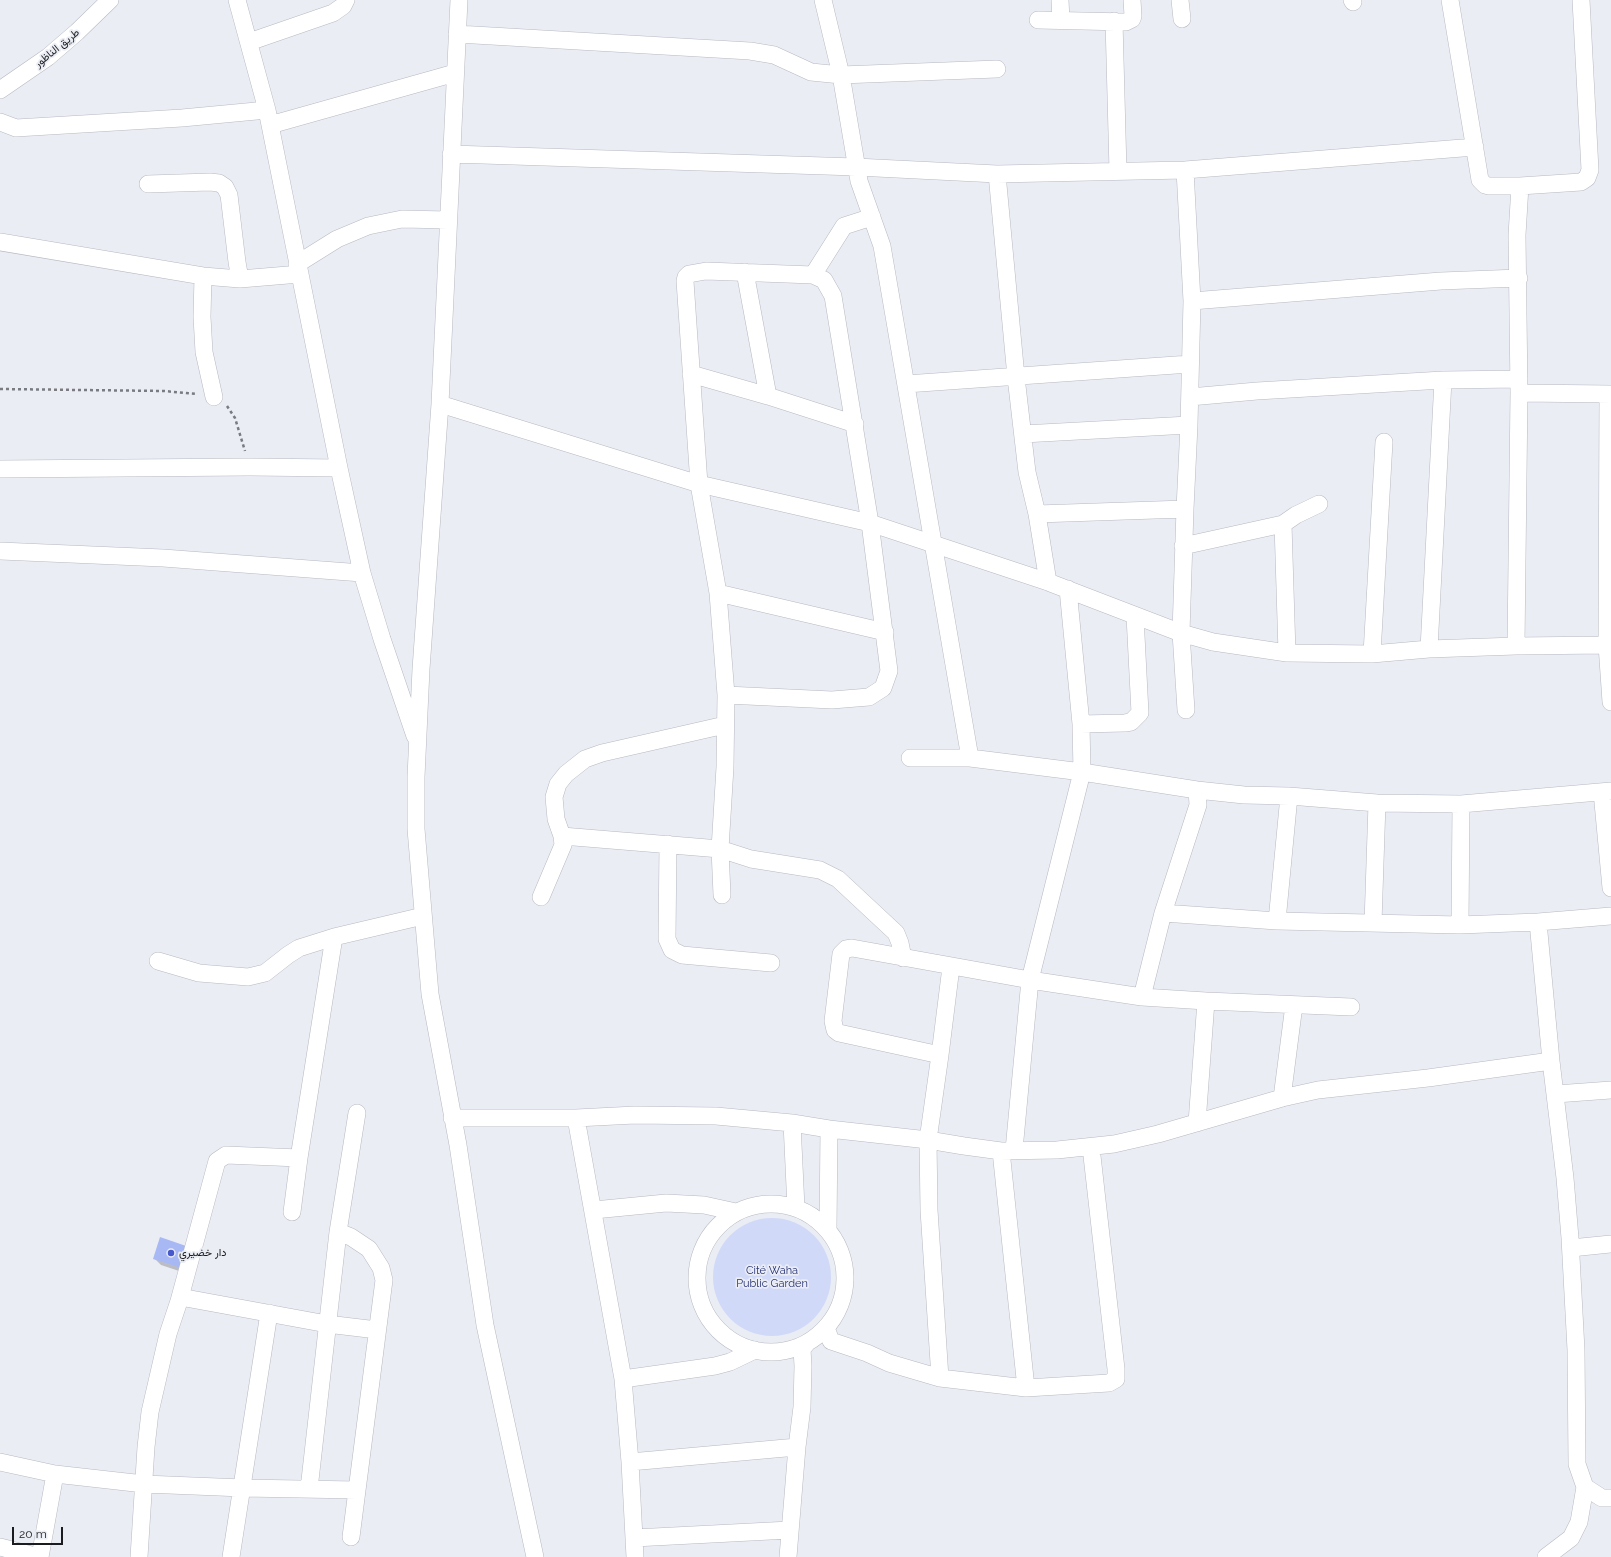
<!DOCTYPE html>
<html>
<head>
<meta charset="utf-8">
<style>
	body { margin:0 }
	#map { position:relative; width:1611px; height:1557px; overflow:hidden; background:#ebedf5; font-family:Raleway,sans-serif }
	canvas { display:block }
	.scale { position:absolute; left:12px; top:1527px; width:51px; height:18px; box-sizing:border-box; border:2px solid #1b1c1f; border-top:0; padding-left:5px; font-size:12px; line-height:14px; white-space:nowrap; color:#1b1c1f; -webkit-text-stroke:3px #ebedf5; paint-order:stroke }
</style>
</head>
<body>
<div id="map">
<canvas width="1611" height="1557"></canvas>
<div class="scale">20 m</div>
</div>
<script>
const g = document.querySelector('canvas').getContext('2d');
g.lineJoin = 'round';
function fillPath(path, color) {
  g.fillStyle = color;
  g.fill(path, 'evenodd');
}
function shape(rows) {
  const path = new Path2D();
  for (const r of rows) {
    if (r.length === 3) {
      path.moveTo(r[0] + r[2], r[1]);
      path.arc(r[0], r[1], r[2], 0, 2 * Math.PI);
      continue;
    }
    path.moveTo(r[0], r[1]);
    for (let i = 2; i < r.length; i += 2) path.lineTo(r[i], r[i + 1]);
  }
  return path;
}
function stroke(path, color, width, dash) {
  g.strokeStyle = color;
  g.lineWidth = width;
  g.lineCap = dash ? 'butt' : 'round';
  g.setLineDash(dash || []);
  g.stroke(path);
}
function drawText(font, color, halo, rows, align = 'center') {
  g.font = font + ' Raleway,Vazirmatn,sans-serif';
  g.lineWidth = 3.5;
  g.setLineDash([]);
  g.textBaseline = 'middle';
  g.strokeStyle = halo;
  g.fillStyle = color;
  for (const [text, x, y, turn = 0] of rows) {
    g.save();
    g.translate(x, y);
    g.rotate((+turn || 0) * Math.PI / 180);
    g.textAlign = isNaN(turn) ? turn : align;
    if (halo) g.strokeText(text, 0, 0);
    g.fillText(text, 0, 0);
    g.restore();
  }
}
fillPath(shape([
	[772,1277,59]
]), '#d0d9f8');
fillPath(shape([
	[188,1248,188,1274,161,1265,154,1258]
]), '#0003');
fillPath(shape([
	[160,1237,189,1247,181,1268,153,1259]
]), '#a7b8f4');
const minor = shape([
	[237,0,267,110,339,468,362,573,382,639,415,736],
	[459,0,440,404,421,669,416,777,416,829,430,994,458,1145,485,1325,535,1557],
	[823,0,841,75,859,181,882,246,970,758],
	[1060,0,1061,20],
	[1180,0,1182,19],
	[1352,0,1353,2],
	[1450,0,1480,180,1485,185,1489,186,1520,186,1581,182,1587,178,1590,170,1581,0],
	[1038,20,1126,22,1132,19,1133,16,1132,0],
	[1114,21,1118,171],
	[457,34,750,51,774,55,811,72,841,75,997,69],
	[249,42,333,13,343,6,346,0],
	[0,90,48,57,77,32,110,0],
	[0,122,16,128,182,118,267,110],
	[270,125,455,73],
	[451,154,856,167,997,174,1185,170,1475,147],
	[1185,170,1192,301,1189,425,1185,509,1181,633,1186,710],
	[997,174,1016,377,1027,472,1037,514,1048,582],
	[148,184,210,182,219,183,225,187,229,195,237,262,240,279],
	[0,242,203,276,240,279,300,274],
	[297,264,337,239,368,226,402,219,448,220],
	[745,272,768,396],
	[813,275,844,226,872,217],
	[203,276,202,317,204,352,214,397],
	[1192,301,1441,281,1519,278],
	[691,374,768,396,855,424],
	[906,384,1190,364],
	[1519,393,1611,394],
	[1608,394,1607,645,1611,702],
	[1190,397,1257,391,1443,380,1519,379],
	[440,404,699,484,870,523,1048,582,1181,633,1213,642,1287,653,1372,654,1429,649,1516,646,1607,645],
	[1023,434,1189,425],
	[0,469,250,467,339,468],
	[1037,514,1185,509],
	[1283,524,1287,653],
	[1183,546,1283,524,1296,515,1319,504],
	[0,551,163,558,362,573],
	[718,593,885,632],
	[1516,646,1519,393,1517,235,1520,186],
	[1429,649,1443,380],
	[1372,654,1384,442],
	[1081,724,1125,723,1131,722,1140,713,1135,616],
	[910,758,970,758,1082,772,1197,790,1244,795,1289,796,1377,803,1461,804,1611,791],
	[1602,792,1611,888],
	[562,836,720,849,751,859,820,870,838,879,896,933,900,943,903,958],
	[668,844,667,939,672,950,682,955,771,963],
	[722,895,720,849,725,767,726,695,718,593,699,484,685,281,686,277,689,274,706,271,813,275,824,280,833,296,870,523,889,671,883,688,869,697,832,700,726,695],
	[541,897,563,845,562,836,556,819,554,797,558,784,566,774,585,759,602,753,725,725],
	[1163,913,1277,921,1460,925,1538,922,1611,916],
	[1277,921,1289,796],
	[1538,922,1551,1061,1565,1178,1570,1238,1576,1350,1577,1464,1585,1487,1602,1498,1611,1498],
	[1373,923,1377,803],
	[1460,925,1461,804],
	[158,961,199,973,248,977,265,973,288,955,299,948,334,937,423,916],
	[1142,997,1163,913,1198,805,1197,790],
	[940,1055,839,1033,835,1030,833,1021,841,954,846,949,852,948,1030,980,1142,997,1206,1001,1351,1007],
	[1556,1094,1611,1090],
	[1282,1098,1294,1005],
	[452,1118,576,1118,635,1115,716,1116,792,1123,829,1129,928,1140,964,1146,1001,1151,1057,1150,1114,1144,1158,1134,1282,1098,1318,1090,1428,1078,1551,1061],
	[576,1118,623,1379,630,1462,635,1557],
	[792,1123,796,1208],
	[1197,1123,1206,1001],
	[1014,1150,1030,980,1082,772,1081,724,1068,589],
	[1001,1151,1026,1388],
	[771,1278,74],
	[594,1210,666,1203,704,1205,736,1212],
	[292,1212,299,1158,334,937],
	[828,1230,829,1129],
	[338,1232,351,1237,369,1249,381,1268,384,1280,351,1537],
	[1571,1248,1611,1244],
	[180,1297,327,1324,377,1330],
	[826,1328,831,1341,867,1353,889,1363,940,1378,1026,1388,1109,1383,1116,1379,1116,1369,1091,1147],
	[940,1378,929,1210,928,1140,940,1055,951,967],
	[623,1379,715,1366,730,1362,755,1350],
	[0,1462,55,1474,144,1484,243,1488,356,1490],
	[630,1462,797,1447],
	[309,1489,338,1232,357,1113],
	[634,1538,790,1530],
	[0,1547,39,1557],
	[40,1557,55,1474],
	[139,1557,146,1447,150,1412,168,1334,179,1301,217,1161,226,1155,299,1158],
	[231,1557,269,1313],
	[788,1557,797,1447,802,1407,803,1366,802,1349,807,1343],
	[1546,1557,1571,1538,1579,1522,1585,1487]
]);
stroke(minor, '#b7b9c1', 18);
stroke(shape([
	[0,389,164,391,197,394],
	[227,406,235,418,245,451]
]), '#797b80', 2.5, [3, 3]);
stroke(minor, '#fff', 17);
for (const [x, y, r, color] of [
	[171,1253,4,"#4658cc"]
]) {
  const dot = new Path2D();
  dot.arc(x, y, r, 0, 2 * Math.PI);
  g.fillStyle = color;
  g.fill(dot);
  stroke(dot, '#ebedf5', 1.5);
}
drawText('11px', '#1b1c1f', '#ebedf5', [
	["طريق الناظور",57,48,-39]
]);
drawText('11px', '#1b1c1f', '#ebedf5', [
	["دار خضيري",179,1253]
], 'left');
drawText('11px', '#243074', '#ebedf5', [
	["Cité Waha",772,1271],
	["Public Garden",772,1284]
]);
</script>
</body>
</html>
